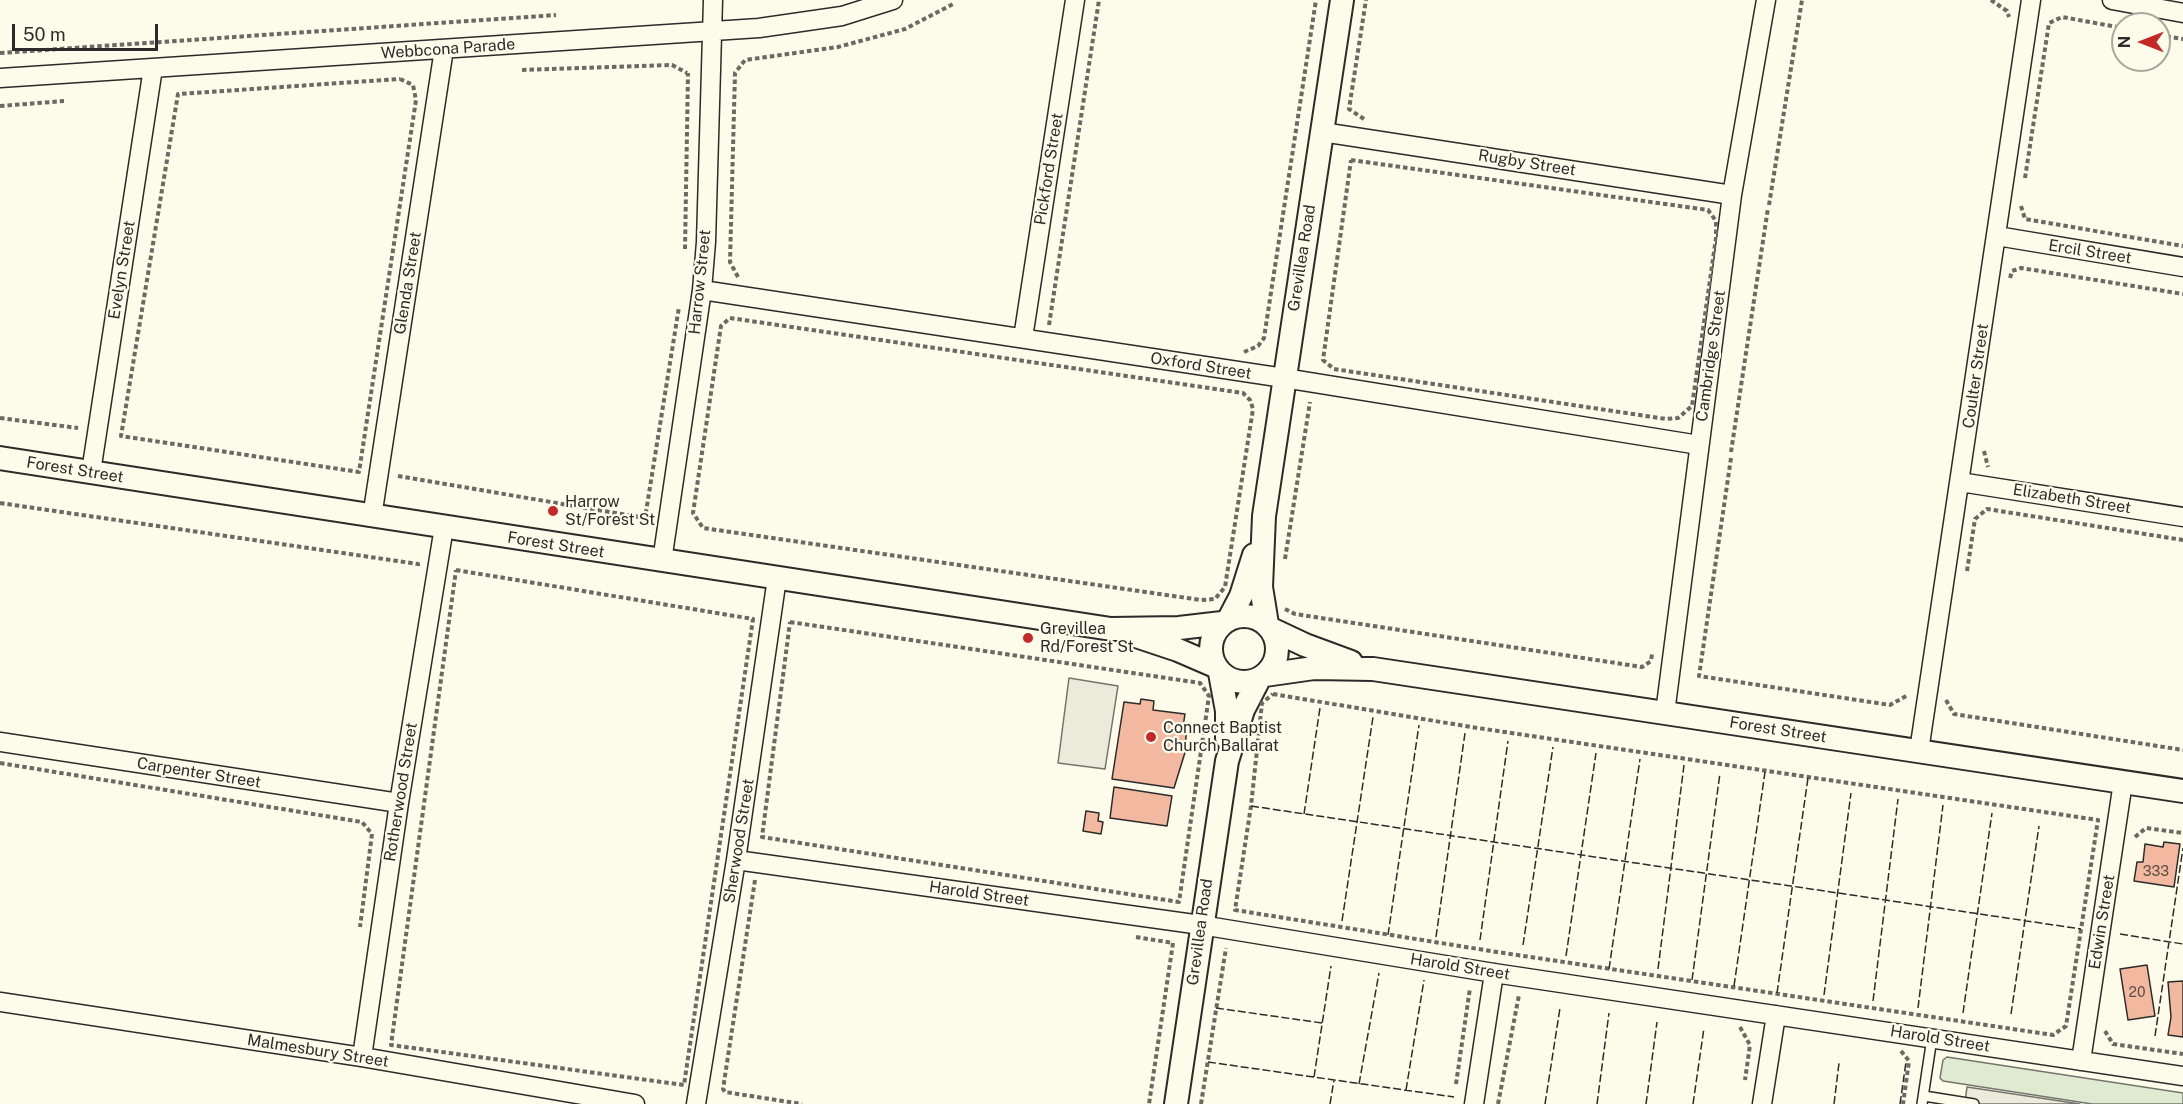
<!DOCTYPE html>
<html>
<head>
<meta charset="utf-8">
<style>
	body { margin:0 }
	#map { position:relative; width:2183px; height:1104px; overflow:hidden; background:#fdfbea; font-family:"Public Sans",sans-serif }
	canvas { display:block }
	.north { position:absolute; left:2111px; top:12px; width:60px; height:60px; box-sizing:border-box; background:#fdfbea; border:2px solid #a9a89e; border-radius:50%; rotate:270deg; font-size:16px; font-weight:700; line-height:24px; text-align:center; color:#2b2b2b }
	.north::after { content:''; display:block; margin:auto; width:21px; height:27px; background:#c62828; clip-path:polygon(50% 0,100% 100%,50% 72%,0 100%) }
	.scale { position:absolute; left:12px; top:24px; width:146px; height:27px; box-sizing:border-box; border:3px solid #2b2b2b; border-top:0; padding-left:8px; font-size:18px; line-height:21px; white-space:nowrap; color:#2b2b2b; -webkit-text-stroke:4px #fdfbea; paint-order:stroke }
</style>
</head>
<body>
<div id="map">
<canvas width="2183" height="1104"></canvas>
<div class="north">N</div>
<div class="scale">50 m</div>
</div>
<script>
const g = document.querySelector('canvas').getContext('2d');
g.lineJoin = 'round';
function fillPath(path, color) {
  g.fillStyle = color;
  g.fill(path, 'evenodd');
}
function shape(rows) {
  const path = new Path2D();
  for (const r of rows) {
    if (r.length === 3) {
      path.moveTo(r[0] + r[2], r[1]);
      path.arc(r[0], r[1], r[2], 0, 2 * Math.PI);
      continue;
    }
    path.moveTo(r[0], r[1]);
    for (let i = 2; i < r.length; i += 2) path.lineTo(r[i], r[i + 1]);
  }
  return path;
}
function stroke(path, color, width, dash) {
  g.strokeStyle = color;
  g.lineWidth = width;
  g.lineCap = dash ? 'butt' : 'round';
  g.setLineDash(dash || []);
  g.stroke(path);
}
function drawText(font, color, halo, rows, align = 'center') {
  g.font = font + ' "Public Sans",sans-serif';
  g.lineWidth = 4.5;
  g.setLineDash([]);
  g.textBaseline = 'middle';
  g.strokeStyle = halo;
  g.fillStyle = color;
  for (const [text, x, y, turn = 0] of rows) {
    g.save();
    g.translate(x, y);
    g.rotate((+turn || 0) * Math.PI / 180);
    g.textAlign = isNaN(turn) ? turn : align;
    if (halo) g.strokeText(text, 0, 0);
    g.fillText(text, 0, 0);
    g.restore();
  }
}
const green = shape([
	[1947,1057,2183,1093,2183,1104,2092,1104,1943,1081,1940,1078,1943,1060,1947,1057]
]);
fillPath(green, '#deebd1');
stroke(green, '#74746e', 1.5);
const parking = shape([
	[1069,678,1118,686,1105,769,1058,763,1069,678],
	[1967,1087,2080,1104,1944,1104,1947,1100,1965,1102,1967,1087]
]);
fillPath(parking, '#eceadb');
stroke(parking, '#74746e', 1.5);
const building = shape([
	[1141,699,1154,701,1153,710,1185,714,1183,727,1187,728,1185,746,1187,746,1174,788,1112,779,1124,702,1140,704,1141,699],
	[1114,787,1172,796,1167,826,1110,818,1114,787],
	[1086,811,1099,813,1098,821,1103,822,1101,834,1083,831,1086,811],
	[2164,842,2180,844,2174,887,2134,881,2137,862,2143,862,2145,844,2163,847,2164,842],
	[2147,965,2155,1016,2128,1020,2120,969,2147,965],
	[2183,981,2183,1037,2168,1035,2171,1017,2168,982,2183,981]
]);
fillPath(building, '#f2b8a0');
stroke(building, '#2b2b2b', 1.5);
const service = shape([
	[1924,1096,1974,1104],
	[1922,1104,1932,1038]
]);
const minor = shape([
	[2112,0,2183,13],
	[0,78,759,28,842,16,893,0],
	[1322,132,1732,195],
	[1997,236,2183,267],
	[702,290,1284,378,1699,445],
	[1023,338,1075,0],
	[91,472,153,68],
	[1960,482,2183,517],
	[372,517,444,49],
	[662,561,702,290,706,242,713,0],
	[1665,713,1732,195,1766,0],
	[0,742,399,803],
	[1919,751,2031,0],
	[736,860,1201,925,1494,973,2183,1076],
	[0,1002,362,1057,635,1104],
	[362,1057,399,803,444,527],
	[2081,1061,2123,782],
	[696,1104,736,860,777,578],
	[1474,1104,1494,973],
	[1762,1104,1776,1015]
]);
const tertiary = shape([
	[0,458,1111,629,1179,628,1222,623],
	[1244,649,33],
	[1229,619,1241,596,1254,555],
	[1267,624,1261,587,1264,516,1342,0],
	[1271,629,1305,645,1351,662],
	[1133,635,1178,650,1215,666],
	[1220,673,1227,711,1227,738],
	[1265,675,1314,668,1373,669,2183,791],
	[1176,1104,1227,761,1243,710,1259,679]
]);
stroke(service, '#2b2b2b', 12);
stroke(minor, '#2b2b2b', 21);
stroke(tertiary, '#2b2b2b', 26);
stroke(shape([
	[1991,0,2007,11,2009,17],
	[2159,35,2183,39],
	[0,53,556,15],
	[522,70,672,65,687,73],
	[400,79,413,85,416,100,359,472,121,436,178,94,400,79],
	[0,106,64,101],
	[1364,119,1349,109,1366,0],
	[1351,160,1708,210,1716,221,1716,238,1692,406,1678,418,1666,419,1334,369,1323,360,1351,160],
	[2025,178,2049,23,2062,17,2123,28],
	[1769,205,1802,0],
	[2021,206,2025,219,2183,246],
	[685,249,688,73],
	[738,277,730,262,735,73,745,60,838,47,905,29,955,3],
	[2010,278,2012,271,2021,268,2183,294],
	[730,318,1243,393,1250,400,1253,409,1225,587,1215,599,1201,600,703,528,693,513,721,326,730,318],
	[1049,325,1099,0],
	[1244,352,1258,346,1264,338,1316,0],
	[0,418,78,428],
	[1984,451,1988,467],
	[1731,452,1768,208],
	[1731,458,1699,676,1890,705,1908,695],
	[398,476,645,518,679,307],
	[0,503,418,564,418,567],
	[1285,559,1310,402],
	[456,570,753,619,684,1085,391,1045,456,570],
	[1967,571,1975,519,1987,509,2183,540],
	[1285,609,1295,614,1642,667,1651,661,1652,654],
	[790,622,1200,683,1209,696,1179,902,762,837,790,622],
	[1273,694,1471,727,2098,820,2066,1026,2053,1035,1497,952,1235,910,1251,806,1262,703,1273,694],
	[1946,700,1954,714,2183,750],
	[0,763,362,822,372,834,360,927],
	[2135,837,2146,828,2183,833],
	[755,880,723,1089,725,1092,802,1104],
	[1136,937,1173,943,1149,1104],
	[1740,1027,1750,1045,1745,1080],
	[2105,1031,2113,1044,2183,1054],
	[1901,1051,1909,1061,1903,1104],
	[1456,1084,1470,988],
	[1201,1104,1226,948],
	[1498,1104,1519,995]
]), '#6a6964', 4, [4.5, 3]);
stroke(service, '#fdfbea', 9);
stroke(minor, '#fdfbea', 18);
stroke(tertiary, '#fdfbea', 22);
stroke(shape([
	[1251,806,2081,929],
	[1304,814,1320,708],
	[1342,921,1373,717],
	[2120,934,2183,944],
	[1388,935,1419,725],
	[1436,937,1465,733],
	[1480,940,1508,741],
	[1523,945,1553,747],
	[1566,956,1596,753],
	[1609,969,1640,759],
	[1658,969,1684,765],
	[1692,980,1720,773],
	[1734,986,1765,772],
	[1777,993,1808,778],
	[1824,995,1851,793],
	[1873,1001,1898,799],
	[1216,1008,1322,1023],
	[1918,1008,1943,805],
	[1963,1013,1992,813],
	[2011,1014,2039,826],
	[2155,1036,2183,848],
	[1208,1062,1454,1097],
	[1314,1077,1331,966],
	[1359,1084,1379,973],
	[1406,1090,1424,980],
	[1330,1104,1334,1080],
	[1545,1104,1560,1008],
	[1597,1104,1609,1013],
	[1646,1104,1657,1022],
	[1693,1104,1704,1028],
	[1834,1104,1839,1063],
	[1900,1104,1906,1062]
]), '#2b2b2b', 1.5, [8, 3]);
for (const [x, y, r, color] of [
	[553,511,6,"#c62828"],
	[1028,638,6,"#c62828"],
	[1151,737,6,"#c62828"]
]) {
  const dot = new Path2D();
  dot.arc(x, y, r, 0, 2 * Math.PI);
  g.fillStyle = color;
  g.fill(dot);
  stroke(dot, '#fdfbea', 2);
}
drawText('14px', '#5d4e48', null, [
	["333",2156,872],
	["20",2137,993]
]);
drawText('16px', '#2b2b2b', '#fdfbea', [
	["Webbcona Parade",448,49,-4],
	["Rugby Street",1527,163,9],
	["Pickford Street",1049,169,-81],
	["Ercil Street",2090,252,9],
	["Grevillea Road",1302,258,-81],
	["Evelyn Street",122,270,-81],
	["Harrow Street",700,282,-84],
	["Glenda Street",408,283,-81],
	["Cambridge Street",1711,356,-82],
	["Oxford Street",1201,366,9],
	["Coulter Street",1976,376,-82],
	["Forest Street",75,470,9],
	["Elizabeth Street",2072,499,9],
	["Forest Street",556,545,9],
	["Forest Street",1778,730,9],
	["Carpenter Street",199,773,9],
	["Rotherwood Street",401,792,-81],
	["Sherwood Street",739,841,-81],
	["Harold Street",979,894,8],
	["Edwin Street",2102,922,-81],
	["Grevillea Road",1200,932,-82],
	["Harold Street",1460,967,9],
	["Harold Street",1940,1039,9],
	["Malmesbury Street",318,1051,9]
]);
drawText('16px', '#2b2b2b', '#fdfbea', [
	["Harrow",565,502],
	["St/Forest St",565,520],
	["Grevillea",1040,629],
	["Rd/Forest St",1040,647],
	["Connect Baptist",1163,728],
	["Church Ballarat",1163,746]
], 'left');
</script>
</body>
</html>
